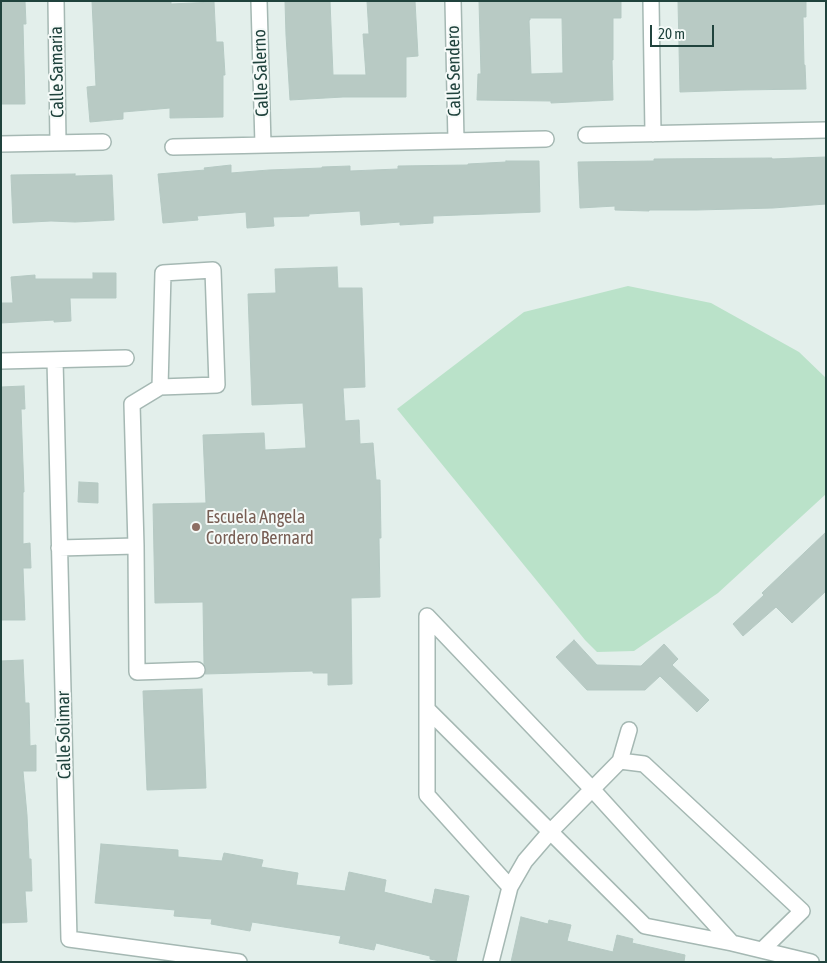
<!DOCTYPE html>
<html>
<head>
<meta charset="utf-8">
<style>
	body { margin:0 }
	#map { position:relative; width:827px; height:963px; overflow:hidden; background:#e3efeb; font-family:"Asap Condensed",sans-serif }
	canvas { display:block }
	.frame { position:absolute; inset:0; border:2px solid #20433d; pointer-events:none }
	.scale { position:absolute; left:650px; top:25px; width:64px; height:22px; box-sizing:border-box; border:2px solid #20433d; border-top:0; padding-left:6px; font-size:15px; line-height:18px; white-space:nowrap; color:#20433d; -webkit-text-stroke:4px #f5faf8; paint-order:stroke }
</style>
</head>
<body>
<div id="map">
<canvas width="827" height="963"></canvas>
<div class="frame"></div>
<div class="scale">20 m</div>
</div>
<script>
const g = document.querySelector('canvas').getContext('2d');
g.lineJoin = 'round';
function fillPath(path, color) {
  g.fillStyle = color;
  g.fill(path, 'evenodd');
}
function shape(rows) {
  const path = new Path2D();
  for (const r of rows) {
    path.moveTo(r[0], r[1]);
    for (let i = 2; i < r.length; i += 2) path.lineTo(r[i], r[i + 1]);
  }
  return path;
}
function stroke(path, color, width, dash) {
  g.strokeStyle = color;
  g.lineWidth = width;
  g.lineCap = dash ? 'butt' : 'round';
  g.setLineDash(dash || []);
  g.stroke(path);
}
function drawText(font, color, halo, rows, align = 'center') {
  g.font = font + ' "Asap Condensed",sans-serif';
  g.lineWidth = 4;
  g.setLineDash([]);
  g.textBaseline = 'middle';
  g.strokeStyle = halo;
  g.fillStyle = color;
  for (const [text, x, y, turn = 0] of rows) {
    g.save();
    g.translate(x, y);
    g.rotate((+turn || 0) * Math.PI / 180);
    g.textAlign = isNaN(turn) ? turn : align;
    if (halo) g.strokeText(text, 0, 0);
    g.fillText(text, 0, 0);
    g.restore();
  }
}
fillPath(shape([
	[628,286,711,303,799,352,826,378,826,494,718,593,634,651,597,652,585,640,397,409,524,312]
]), '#bae2c9');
const building = shape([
	[1,1,25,1,26,24,23,24,25,104,1,104,1,1],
	[92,1,171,1,171,4,214,2,216,42,223,42,225,75,223,75,223,117,170,118,170,108,123,112,123,119,90,122,87,87,96,86,92,1],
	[285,1,330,1,333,75,366,75,363,34,369,34,367,1,415,1,418,56,406,57,406,97,343,97,290,100,286,35,285,1],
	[479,1,621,1,621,18,613,18,613,60,612,60,613,100,551,103,551,101,477,100,478,74,481,74,479,1],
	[530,18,562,18,563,73,531,74,529,20,530,20,530,18],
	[678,1,806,1,806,17,803,17,804,65,805,65,806,89,740,90,680,92,678,1],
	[826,157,826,204,773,208,697,210,649,210,649,211,615,210,615,206,580,208,578,162,654,161,654,159,772,158,772,159,826,157],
	[506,161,539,161,540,212,433,216,433,223,400,225,400,222,361,225,360,211,309,214,309,216,273,217,274,226,247,228,246,212,197,216,198,220,163,223,158,174,205,170,204,168,231,165,231,173,269,170,322,168,322,167,350,166,350,171,398,169,398,166,468,165,468,164,506,162,506,161],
	[75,174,75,176,112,175,114,220,75,222,51,221,13,223,11,175,75,174],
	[337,267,338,288,362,288,365,387,343,388,345,421,359,420,360,444,373,443,376,480,380,480,381,538,379,538,380,597,351,598,352,684,328,685,328,673,313,673,313,671,205,674,206,670,204,664,203,602,155,603,153,504,206,503,203,435,264,433,265,450,306,448,303,403,252,405,248,294,276,293,275,269,337,267],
	[93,273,116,273,116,298,70,298,71,321,54,322,54,320,1,323,1,303,13,303,11,277,35,275,35,279,93,279,93,273],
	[24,386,25,409,21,409,24,492,23,492,23,544,30,543,31,568,23,568,25,620,1,620,1,387,24,386],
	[79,482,98,483,98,503,78,502,79,482],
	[826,532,826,591,792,623,776,607,743,636,733,624,764,595,762,593,826,532],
	[574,640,597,665,641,666,664,644,678,659,672,665,709,700,697,712,660,676,645,690,587,690,556,657,574,640],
	[23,660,25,703,29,703,30,746,36,745,36,771,23,771,27,815,29,859,31,859,32,891,25,891,27,922,1,923,1,661,23,660],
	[202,689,206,788,147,790,143,691,202,689],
	[101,844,178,850,178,857,222,861,224,853,263,860,261,867,298,873,296,885,345,891,349,872,386,880,384,892,432,904,435,889,469,896,456,962,445,962,430,959,430,956,376,943,374,950,339,943,341,936,252,922,250,931,211,924,212,919,174,916,175,910,95,903,101,844],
	[521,917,548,924,549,920,571,925,567,941,613,952,617,935,633,939,632,943,685,955,684,962,511,962,521,917]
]);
fillPath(building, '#b8cac4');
stroke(building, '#b5c9c3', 1);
const minor = shape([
	[56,1,58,143],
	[259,1,263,145],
	[453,1,456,141],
	[651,1,653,134],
	[586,135,826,130],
	[1,144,103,142],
	[173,147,546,139],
	[55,360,69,939,239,962],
	[1,361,126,358],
	[160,387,163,273,213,270,217,385,160,387,132,404,136,546,137,672,197,670],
	[59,548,136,546],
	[427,709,645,926,732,943,811,962],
	[620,761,644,764,802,911,762,950],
	[510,887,427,795,427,616,592,789,732,943],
	[491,962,510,887,525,861,550,832,620,761,629,730]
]);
stroke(minor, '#a5b8b3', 18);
stroke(minor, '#fff', 15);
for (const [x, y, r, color] of [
	[196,527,5,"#8d6e63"]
]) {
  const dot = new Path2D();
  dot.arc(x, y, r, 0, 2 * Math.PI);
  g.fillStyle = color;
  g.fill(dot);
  stroke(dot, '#f5faf8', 2);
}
drawText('18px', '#20433d', '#f5faf8', [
	["Calle Sendero",454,71,-91],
	["Calle Samaria",57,72,-91],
	["Calle Salerno",261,73,-92],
	["Calle Solimar",64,735,-91]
]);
drawText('18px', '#785e54', '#f5faf8', [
	["Escuela Angela",206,517],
	["Cordero Bernard",206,538]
], 'left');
</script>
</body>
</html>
